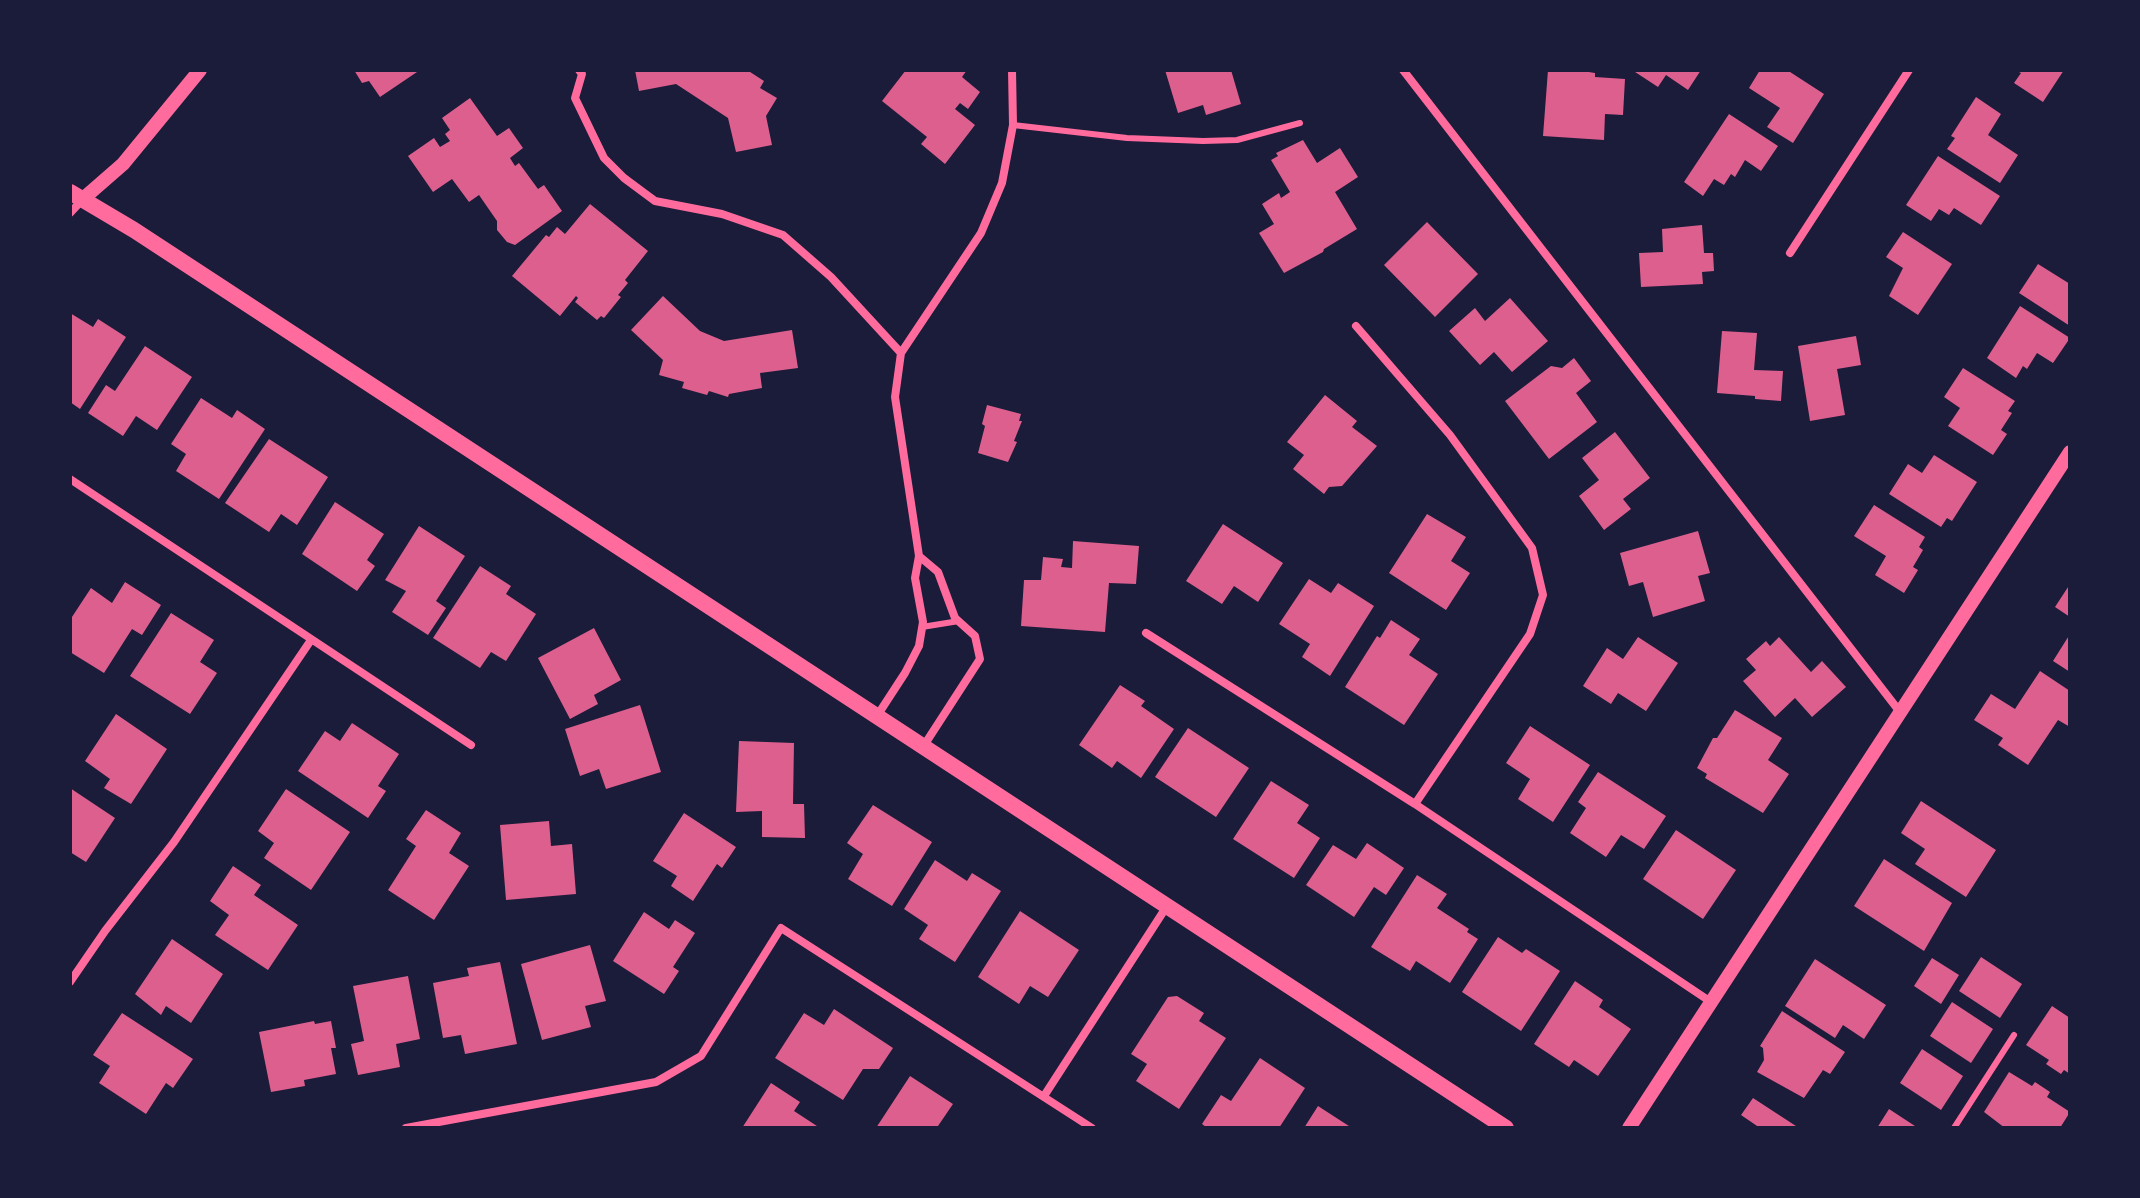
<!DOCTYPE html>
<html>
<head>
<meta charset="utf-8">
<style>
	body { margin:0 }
	#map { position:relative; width:2140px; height:1198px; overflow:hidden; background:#1b1b3a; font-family:"Asap Condensed",sans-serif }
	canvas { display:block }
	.frame { position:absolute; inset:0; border:72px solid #1b1b3a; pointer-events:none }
</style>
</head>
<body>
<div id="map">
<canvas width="2140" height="1198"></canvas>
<div class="frame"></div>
</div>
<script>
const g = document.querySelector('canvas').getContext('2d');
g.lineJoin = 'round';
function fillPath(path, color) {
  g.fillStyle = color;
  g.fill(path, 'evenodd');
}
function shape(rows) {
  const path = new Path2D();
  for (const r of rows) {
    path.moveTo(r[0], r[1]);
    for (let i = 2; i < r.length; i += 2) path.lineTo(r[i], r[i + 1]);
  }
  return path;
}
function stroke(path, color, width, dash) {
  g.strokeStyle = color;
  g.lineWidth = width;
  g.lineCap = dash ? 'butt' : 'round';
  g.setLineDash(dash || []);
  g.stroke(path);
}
fillPath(shape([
	[354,70,420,70,380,97,369,81,362,83],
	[635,70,747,70,764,81,760,88,777,98,766,116,772,145,736,152,728,118,676,84,639,91],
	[906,70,967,70,962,77,980,92,968,109,960,103,955,109,975,125,945,164,921,144,927,137,882,101],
	[1165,70,1231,70,1241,104,1206,115,1203,105,1178,113],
	[1548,70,1576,70,1595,73,1595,77,1625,79,1623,115,1605,114,1604,140,1543,136],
	[1632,70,1701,70,1688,90,1666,75,1658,87],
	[1760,70,1787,70,1824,94,1793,143,1767,127,1780,108,1749,88],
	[2015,70,2064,70,2043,102,2014,83,2021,73],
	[1976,97,2001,114,1988,135,2018,155,2000,183,1947,149,1955,138,1951,136],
	[470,98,497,136,509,128,523,148,510,158,515,166,519,163,538,189,544,185,562,211,515,245,507,242,497,230,497,221,479,195,469,202,452,179,433,192,408,156,434,138,440,147,450,141,445,134,450,130,442,118],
	[1729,114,1778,146,1761,171,1745,160,1735,177,1731,174,1724,185,1714,179,1703,196,1684,182],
	[1303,140,1317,163,1340,148,1358,177,1335,192,1357,229,1324,249,1323,252,1284,273,1259,233,1274,224,1262,204,1279,193,1281,198,1290,192,1271,160,1278,156,1276,153],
	[1938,156,2000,196,1981,225,1954,208,1949,215,1939,209,1931,221,1906,205],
	[590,204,648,251,625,280,628,283,618,295,621,297,604,318,601,316,597,320,575,302,578,298,576,296,560,316,512,276,546,235,549,237,557,227,565,234],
	[1427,222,1478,274,1435,317,1384,265],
	[1702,225,1704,253,1713,253,1714,271,1702,272,1703,284,1641,287,1639,253,1663,252,1662,229],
	[1903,232,1952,264,1918,315,1889,296,1903,268,1886,257],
	[2038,264,2070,284,2070,326,2019,293],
	[663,296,700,331,724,341,792,330,798,368,760,373,762,388,729,394,728,397,709,391,707,395,682,388,684,382,659,375,663,360,631,330],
	[1510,298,1548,341,1512,372,1494,352,1480,365,1449,331,1475,308,1485,321],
	[2020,306,2070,338,2053,363,2037,353,2027,369,2023,366,2016,378,1987,358],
	[70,313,93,327,98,319,126,337,80,409,70,402],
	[1722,331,1757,333,1754,370,1783,371,1781,401,1755,399,1755,396,1717,393],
	[1856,336,1861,365,1837,369,1845,415,1810,421,1798,346],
	[145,346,192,377,157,430,136,416,123,436,88,413,106,385,115,391],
	[1574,358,1591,381,1576,393,1597,422,1549,459,1505,401,1551,366,1562,368],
	[1963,368,2015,401,2008,411,2012,413,2001,430,2007,434,1993,455,1948,426,1960,408,1944,397],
	[1325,395,1357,421,1352,427,1377,446,1342,486,1329,487,1324,494,1293,469,1304,455,1287,442],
	[201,398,232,418,237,410,265,429,219,499,176,471,186,454,171,444],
	[987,405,1021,414,1019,421,1022,421,1014,441,1017,442,1008,462,978,453,985,426,982,424],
	[1615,432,1650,478,1623,499,1631,509,1604,530,1579,496,1599,480,1582,458],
	[269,439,328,477,297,525,281,514,269,532,225,503],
	[1934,455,1977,482,1952,521,1947,518,1941,527,1889,494,1908,464,1922,473],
	[335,502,384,534,367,560,375,566,357,591,302,554],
	[1874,505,1925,537,1919,547,1923,550,1913,567,1918,570,1904,593,1875,575,1886,556,1854,536],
	[1427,514,1466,537,1451,561,1470,573,1446,610,1389,573],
	[1223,524,1283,563,1258,602,1234,586,1222,604,1186,581],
	[419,526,465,556,436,601,446,608,428,635,392,612,406,591,385,580],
	[1698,531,1710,573,1698,576,1705,601,1653,617,1643,582,1629,586,1620,553],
	[1073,541,1139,546,1136,584,1109,583,1105,632,1021,626,1024,580,1041,580,1043,557,1063,559,1061,567,1072,568],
	[480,566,511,586,506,594,536,614,506,661,491,652,480,668,433,638],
	[1309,579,1331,593,1338,583,1374,606,1330,676,1302,657,1310,644,1279,624],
	[125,582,161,605,142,635,132,629,104,673,70,652,70,620,91,588,112,603],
	[2070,584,2070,617,2055,607],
	[171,613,214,640,200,662,217,673,190,714,130,676],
	[1391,620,1420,639,1409,655,1438,674,1404,725,1345,687,1377,636,1380,638],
	[594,628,621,680,594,695,598,704,570,719,538,658],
	[2070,634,2070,672,2053,661],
	[1638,637,1678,663,1646,711,1618,693,1611,704,1583,686,1607,648,1623,659],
	[1779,637,1811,672,1822,661,1846,687,1812,717,1795,698,1775,717,1743,681,1756,670,1746,659,1766,641,1770,646],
	[2040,671,2070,691,2070,727,2058,720,2028,765,1998,745,2003,738,1974,720,1991,694,2015,709],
	[1120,685,1145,701,1141,706,1174,729,1141,778,1117,761,1112,768,1079,745],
	[640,705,661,772,606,789,599,769,580,776,565,729],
	[1735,710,1782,738,1768,760,1789,774,1763,813,1705,778,1707,774,1697,768,1713,738,1717,738],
	[116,714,167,749,131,804,104,788,110,779,85,761],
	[352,723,399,754,378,786,386,791,368,818,298,771,325,731,340,741],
	[1530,726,1590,765,1553,822,1518,799,1530,779,1506,763],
	[1188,728,1249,768,1216,817,1155,777],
	[739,741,794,743,793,804,804,804,805,838,762,837,762,811,736,812],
	[1598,772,1666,816,1644,849,1621,835,1606,857,1570,833,1586,808,1578,802],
	[1271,781,1309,805,1297,823,1320,838,1294,878,1233,839],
	[70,788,115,818,86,862,70,852],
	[286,789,350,832,311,890,264,858,274,843,258,831],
	[1921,801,1996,850,1966,897,1915,864,1925,849,1901,833],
	[873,805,932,842,892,906,848,879,863,854,847,843],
	[426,810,461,833,449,853,469,866,434,920,388,890,416,846,406,839],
	[684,813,736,847,722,868,717,864,693,901,671,886,677,876,653,861],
	[549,821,551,846,572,844,576,894,506,900,500,825],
	[1676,830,1736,870,1703,919,1643,879],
	[1367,843,1404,868,1386,895,1374,887,1354,917,1306,885,1333,845,1356,859],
	[1884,859,1952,903,1924,951,1854,906],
	[935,860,967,881,972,873,1001,891,955,962,919,939,928,925,904,909],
	[233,866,261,885,254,895,298,925,268,970,215,935,229,915,210,901],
	[1417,875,1447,894,1437,908,1469,929,1467,932,1478,939,1450,983,1416,961,1410,971,1371,947],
	[1020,911,1079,950,1048,997,1030,986,1019,1004,978,977],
	[644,912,669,929,675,920,695,933,673,967,679,971,664,994,613,961],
	[1498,937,1522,953,1526,949,1560,971,1521,1031,1462,992],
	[172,939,223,974,191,1023,166,1006,161,1015,135,994],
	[590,945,606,1001,585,1006,591,1027,542,1040,521,964],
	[1981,957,2022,984,2000,1018,1959,991],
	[1932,958,1959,975,1941,1004,1914,986],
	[1815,959,1886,1005,1864,1039,1843,1025,1835,1038,1785,1006],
	[500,962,517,1044,465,1054,461,1035,443,1038,433,983,469,976,467,968],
	[408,976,420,1039,396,1044,400,1067,358,1075,351,1044,364,1041,353,986],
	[1575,981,1603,1000,1599,1007,1631,1029,1598,1076,1574,1060,1569,1067,1534,1044],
	[1177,996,1204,1013,1199,1021,1226,1038,1179,1109,1136,1081,1147,1064,1131,1054,1168,997],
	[1952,1002,1993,1029,1971,1063,1930,1036],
	[2052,1006,2070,1018,2070,1074,2064,1070,2061,1074,2046,1064,2049,1060,2026,1045],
	[834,1009,893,1048,879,1069,863,1069,843,1100,775,1058,804,1013,824,1025],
	[1782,1011,1845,1052,1830,1074,1823,1070,1804,1098,1757,1072,1764,1060,1763,1048,1760,1046],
	[122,1013,193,1059,173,1088,166,1083,146,1114,99,1083,110,1066,93,1055],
	[314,1021,315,1024,331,1021,336,1048,331,1048,336,1074,304,1080,305,1086,271,1092,259,1032],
	[1922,1049,1963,1076,1941,1110,1900,1083],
	[1260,1058,1305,1088,1279,1128,1255,1128,1251,1126,1250,1128,1207,1128,1202,1124,1221,1095,1231,1101],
	[2009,1072,2032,1086,2035,1082,2050,1092,2047,1097,2070,1112,2060,1128,2005,1128,1984,1112],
	[910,1076,953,1104,938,1126,941,1128,876,1128],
	[771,1083,800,1102,794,1111,820,1128,742,1128],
	[1753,1098,1799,1128,1760,1128,1741,1115],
	[1318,1106,1352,1128,1304,1128],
	[1889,1109,1918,1128,1877,1128]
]), '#dd5f8e');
stroke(shape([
	[1013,125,1127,138,1203,141,1237,140,1300,123],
	[922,627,959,621],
	[1954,1128,2014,1035]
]), '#ff6b9d', 6);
stroke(shape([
	[579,70,582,74,575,98,604,158,624,178,655,201,722,214,783,235,831,277,901,353],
	[1403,70,1900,712],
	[70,213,84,198],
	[1790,253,1909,70],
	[1356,326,1450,435,1532,548,1543,595,1530,634,1415,804],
	[70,479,471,745],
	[919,556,938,572,955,618,975,636,980,659,923,747],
	[1146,633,1415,804,1711,1002],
	[877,716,905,673,919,646,923,622,915,578,919,556,895,397,901,353,981,233,1002,183,1013,125,1012,70],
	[70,982,105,931,174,842,311,640],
	[1044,1096,1167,906],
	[406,1128,656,1082,701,1056,781,928,1092,1128]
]), '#ff6b9d', 8);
stroke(shape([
	[84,198,123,164,200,70],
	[1629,1128,2070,452]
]), '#ff6b9d', 14);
stroke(shape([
	[70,192,134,230,1506,1128]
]), '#ff6b9d', 16);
</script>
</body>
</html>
